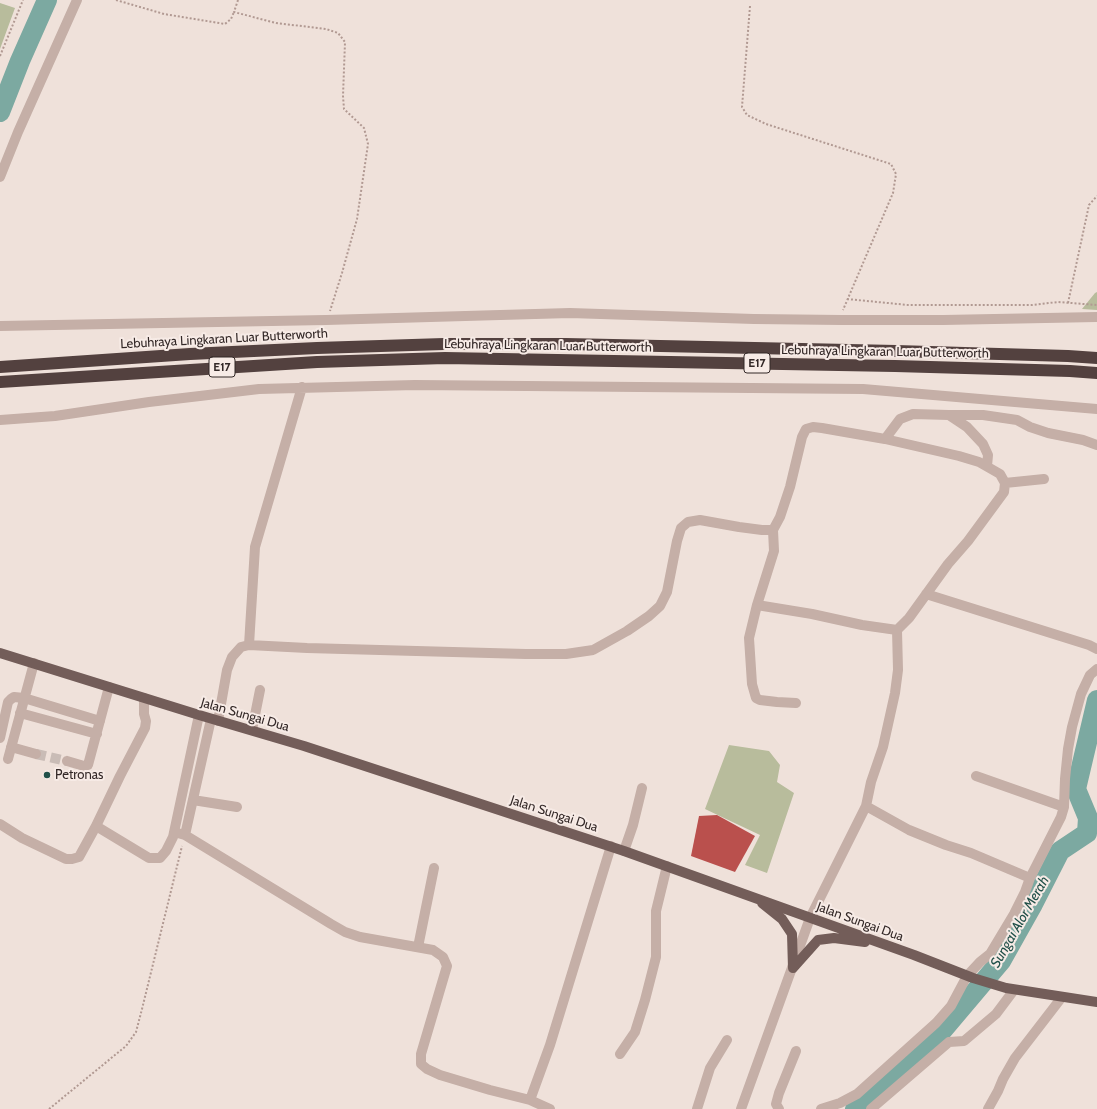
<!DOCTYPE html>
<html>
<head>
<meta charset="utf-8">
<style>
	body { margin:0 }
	canvas { display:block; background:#efe1da }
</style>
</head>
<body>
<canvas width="1097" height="1109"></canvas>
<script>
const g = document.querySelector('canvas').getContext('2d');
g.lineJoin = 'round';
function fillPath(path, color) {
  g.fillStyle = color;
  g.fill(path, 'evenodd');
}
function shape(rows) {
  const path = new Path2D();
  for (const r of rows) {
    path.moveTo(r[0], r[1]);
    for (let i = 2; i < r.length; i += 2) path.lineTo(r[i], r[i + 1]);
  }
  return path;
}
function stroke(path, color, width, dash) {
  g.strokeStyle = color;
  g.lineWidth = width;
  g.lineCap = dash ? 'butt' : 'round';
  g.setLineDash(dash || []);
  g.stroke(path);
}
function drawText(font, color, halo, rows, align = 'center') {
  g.font = font + ' Cabin,sans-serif';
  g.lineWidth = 4;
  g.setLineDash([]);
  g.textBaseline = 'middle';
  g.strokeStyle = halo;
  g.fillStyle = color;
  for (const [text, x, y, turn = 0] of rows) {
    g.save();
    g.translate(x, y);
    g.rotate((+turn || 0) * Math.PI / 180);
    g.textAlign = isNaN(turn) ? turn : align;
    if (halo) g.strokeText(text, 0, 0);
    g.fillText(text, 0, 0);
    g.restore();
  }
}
fillPath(shape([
	[0,3,15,8,0,49],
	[1097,292,1097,310,1082,309,1095,293],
	[729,745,769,751,780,765,777,782,794,793,767,873,745,865,760,835,705,809]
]), '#b8bc9c');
stroke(shape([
	[0,112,20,61,47,0],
	[855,1109,925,1051,1001,961,1033,904,1060,851,1087,833,1088,818,1076,789,1097,700]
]), '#7ca9a1', 20);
fillPath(shape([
	[717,815,755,836,735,872,691,856,699,816]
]), '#ba504d');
stroke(shape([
	[36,754,67,761]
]), '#c9bcb6', 10, [10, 5]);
stroke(shape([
	[116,0,164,14,225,24,231,19,234,12],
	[238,0,234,12,276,23,326,29,338,33,345,42,343,96,344,109,364,128,368,144,357,219,342,273,330,311],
	[750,6,742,107,747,115,766,124,891,164,896,174,893,193,843,310],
	[0,56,23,0],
	[847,299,908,305,1032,305,1058,302,1097,305],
	[1068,303,1089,205,1097,196],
	[49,1109,126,1046,136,1032,142,1009,182,846]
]), '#b19992', 2, [2, 2]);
stroke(shape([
	[0,177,18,132,77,0],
	[0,326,326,320,570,313,754,319,842,320,943,320,1097,317],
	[949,415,967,427,983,444,988,455,987,466],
	[0,420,55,416,149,402,259,389,415,385,863,389,1097,409],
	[885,439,900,419,913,414,949,415,983,415,1017,420,1030,427,1048,433,1083,440,1097,445],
	[1005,483,1044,479],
	[773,530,774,551,757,605,749,638,752,684,756,698,760,700,777,702,796,703],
	[926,594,1089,645,1097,649],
	[757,605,812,614,862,625,897,630],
	[249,645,255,547,302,387],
	[20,713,97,734],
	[218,721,227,670,232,657,241,647,249,645,307,648,526,654,566,654,593,650,627,631,649,616,660,606,667,592,677,541,681,528,688,522,700,520,739,527,762,530,773,530,780,517,790,487,802,437,806,429,813,427,822,428,885,439,959,456,979,462,1000,474,1005,483,1004,492,968,541,948,564,909,618,897,630,898,670,895,693,883,747,871,782,866,806,810,918,741,1109],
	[252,730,260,690],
	[0,738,8,702,11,699,14,697,24,698,100,721],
	[11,747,36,754],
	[8,759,34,663],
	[67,761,84,766,88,765,109,687],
	[976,776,1064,807],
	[193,800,237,807],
	[866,806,909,830,946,845,971,853,1030,878],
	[0,824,22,838,66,859,72,859,79,857,96,826,120,776,145,728,146,721,144,714,144,698],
	[96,826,149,858,160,858,166,851,173,837,199,715],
	[174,832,185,835,331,924,345,932,360,937,433,950,443,957,447,966,421,1054,421,1064,427,1069,440,1075,490,1090,530,1100,550,1109],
	[185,835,211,719],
	[624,851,633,825,642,788],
	[418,947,434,868],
	[620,1054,635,1032,645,1000,656,957,656,911,667,866],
	[530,1100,550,1045,611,846],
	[697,1109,710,1068,727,1040],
	[779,1109,776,1104,779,1093,796,1051],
	[821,1109,840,1103,857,1094,936,1023,951,1006,967,976,980,962,990,954,1014,914,1025,892,1030,878,1061,817,1064,807,1065,779,1068,749,1072,727,1081,694,1090,675,1097,669],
	[871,1109,949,1042,964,1041,996,1014,1014,990],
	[988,1109,998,1091,1003,1079,1015,1058,1062,997]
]), '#c5afa7', 10);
stroke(shape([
	[0,653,199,715,304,746,624,851,914,955,973,978,1006,988,1097,1002],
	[762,903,782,919,792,934,793,968],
	[793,968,818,940,834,938,865,942]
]), '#735d59', 10);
stroke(shape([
	[0,367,190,354,317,348,444,344,566,344,896,351,1068,356,1097,358],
	[0,382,317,362,445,358,895,366,1070,371,1097,373]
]), '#53413f', 12);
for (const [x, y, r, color] of [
	[47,775,4,"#215049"]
]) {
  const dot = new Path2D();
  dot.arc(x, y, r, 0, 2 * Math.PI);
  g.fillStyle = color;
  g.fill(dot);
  stroke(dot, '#f7ebe6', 1.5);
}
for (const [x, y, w] of [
	[757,363,26],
	[222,367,26]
]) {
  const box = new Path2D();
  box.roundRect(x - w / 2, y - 10, w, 20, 3);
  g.fillStyle = '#f7ebe6';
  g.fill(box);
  stroke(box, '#332827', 1);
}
drawText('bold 12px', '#332827', null, [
	["E17",757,363],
	["E17",222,367]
]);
drawText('13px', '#332827', '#f7ebe6', [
	["Lebuhraya Lingkaran Luar Butterworth",224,339,-3],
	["Lebuhraya Lingkaran Luar Butterworth",548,346,1],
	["Lebuhraya Lingkaran Luar Butterworth",885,352,1],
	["Jalan Sungai Dua",245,715,16],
	["Jalan Sungai Dua",554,814,18],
	["Jalan Sungai Dua",860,922,20]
]);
drawText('13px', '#332827', '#f7ebe6', [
	["Petronas",55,775]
], 'left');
drawText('italic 14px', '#215049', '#f7ebe6', [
	["Sungai Alor Merah",1020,922,-60]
]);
</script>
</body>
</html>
